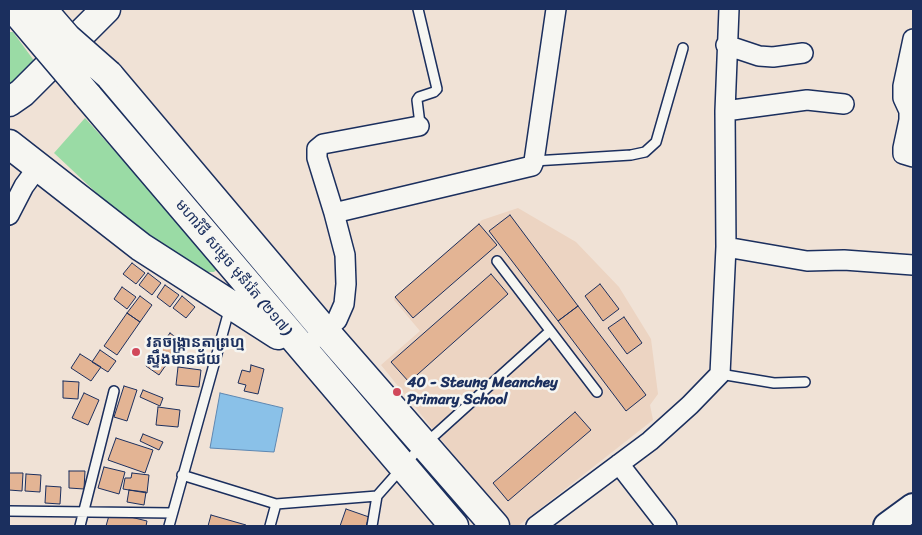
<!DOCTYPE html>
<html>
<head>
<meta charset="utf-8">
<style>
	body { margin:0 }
	#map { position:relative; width:922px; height:535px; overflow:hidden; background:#f0e2d6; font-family:Sriracha,sans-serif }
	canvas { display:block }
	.frame { position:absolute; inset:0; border:10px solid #1b2f5e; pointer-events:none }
</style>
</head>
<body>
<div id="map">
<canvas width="922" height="535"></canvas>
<div class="frame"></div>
</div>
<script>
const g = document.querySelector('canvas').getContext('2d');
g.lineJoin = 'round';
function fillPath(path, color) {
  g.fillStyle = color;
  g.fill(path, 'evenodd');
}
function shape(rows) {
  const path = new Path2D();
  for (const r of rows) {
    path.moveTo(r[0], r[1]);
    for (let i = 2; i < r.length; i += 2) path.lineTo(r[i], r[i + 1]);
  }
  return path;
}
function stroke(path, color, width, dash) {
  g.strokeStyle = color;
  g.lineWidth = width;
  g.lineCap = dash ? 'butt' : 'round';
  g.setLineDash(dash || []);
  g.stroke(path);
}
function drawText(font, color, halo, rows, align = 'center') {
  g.font = font + ' Sriracha,"Noto Sans Khmer",sans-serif';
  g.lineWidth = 5;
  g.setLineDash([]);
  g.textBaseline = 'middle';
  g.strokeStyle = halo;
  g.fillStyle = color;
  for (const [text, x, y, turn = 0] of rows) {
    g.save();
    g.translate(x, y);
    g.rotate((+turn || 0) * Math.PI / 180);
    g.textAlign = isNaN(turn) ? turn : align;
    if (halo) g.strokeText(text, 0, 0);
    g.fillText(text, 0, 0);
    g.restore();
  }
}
fillPath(shape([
	[518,208,576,242,619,287,651,339,658,394,650,405,653,420,518,526,511,526,381,365,420,331,394,300,395,297,482,220]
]), '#ecd4c2');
fillPath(shape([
	[9,32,13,32,35,62,9,86],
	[85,118,219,267,214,272,206,272,189,263,149,234,103,199,54,153]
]), '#9adba5');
const water = shape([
	[220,393,283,408,274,452,210,448,220,393]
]);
fillPath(water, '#8ac1e8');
stroke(water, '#5e87b1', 1);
const building = shape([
	[510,215,578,306,558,321,489,231,510,215],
	[479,224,497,245,413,318,395,297,479,224],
	[132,263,145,273,136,284,123,274,132,263],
	[148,273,161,283,152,295,139,285,148,273],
	[491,274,508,294,409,382,391,362,491,274],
	[600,284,619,309,603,321,585,296,600,284],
	[165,285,179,295,170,307,157,297,165,285],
	[122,287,136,297,127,309,114,299,122,287],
	[140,296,152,305,140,322,127,313,140,296],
	[182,296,195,307,186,318,173,308,182,296],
	[578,306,646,395,626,411,558,321,578,306],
	[127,313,140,322,117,355,104,346,127,313],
	[624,317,642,343,627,354,608,328,624,317],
	[170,333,182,342,159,375,146,366,170,333],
	[100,350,116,361,108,372,92,362,100,350],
	[80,354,101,367,91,381,71,368,80,354],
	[251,365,264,369,258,394,244,391,246,385,238,383,242,370,250,372,251,365],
	[178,367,201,370,199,387,176,385,178,367],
	[63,381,79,382,78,399,63,398,63,381],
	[124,386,137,390,127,421,114,417,124,386],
	[143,390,163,398,160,406,140,397,143,390],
	[84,393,99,400,88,425,72,418,84,393],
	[158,407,180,410,178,427,156,425,158,407],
	[575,412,591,430,508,501,493,483,575,412],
	[143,434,163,442,159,450,140,441,143,434],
	[116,438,153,450,145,473,108,460,116,438],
	[104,467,125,472,119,494,98,488,104,467],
	[69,471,85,471,84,489,69,488,69,471],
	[9,473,23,473,22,491,9,490,9,473],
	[132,473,149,475,147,493,123,489,125,478,131,478,132,473],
	[26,474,41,475,40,492,25,491,26,474],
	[46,486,61,487,60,504,45,503,46,486],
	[129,490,146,492,144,505,127,502,129,490],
	[346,509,369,517,366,526,340,526,346,509],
	[110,512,147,521,146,526,106,526,110,512],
	[211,515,246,525,246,526,208,526,211,515]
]);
fillPath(building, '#e3b494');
stroke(building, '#1b2f5e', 1);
const lane = shape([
	[418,9,437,89,434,92,419,97,417,100,420,124,419,126],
	[534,161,631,155,645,152,656,142,683,48],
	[497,261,597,392],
	[720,374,774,383,805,382],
	[182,475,276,504,377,496,423,444,436,434,550,331],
	[9,511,172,513],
	[80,526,114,391],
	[169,526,230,307],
	[270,526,276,504],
	[372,526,377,496]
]);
const street = shape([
	[913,39,903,86,903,98,909,111,909,120,903,148,903,154,913,157],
	[726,45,759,56,773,57,803,53],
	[725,111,807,100,844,104],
	[334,213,532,166,534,161,556,9],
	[9,215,24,186,38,167],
	[726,247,807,261,844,260,913,265],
	[316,338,337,320,344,304,346,284,345,255,334,213,317,158,317,149,323,144,419,126],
	[619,464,667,526],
	[536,526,650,441,690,405,720,374,726,247,725,111,729,9]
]);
const secondary = shape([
	[887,526,913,507]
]);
const primary = shape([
	[109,75,325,331,495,526],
	[87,95,454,526],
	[9,102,22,93,106,9],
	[9,144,141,247,278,335]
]);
stroke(lane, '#1b2f5e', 12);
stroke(street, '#1b2f5e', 22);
stroke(secondary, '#1b2f5e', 30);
stroke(primary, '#1b2f5e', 31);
stroke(lane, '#f6f6f2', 9);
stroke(street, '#f6f6f2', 19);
stroke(secondary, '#f6f6f2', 26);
stroke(primary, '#f6f6f2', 28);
const primaryBridge = shape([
	[14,9,87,95],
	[42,9,67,38,109,75]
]);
stroke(primaryBridge, '#1b2f5e', 31, []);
stroke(primaryBridge, '#f6f6f2', 28);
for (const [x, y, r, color] of [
	[136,352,5,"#d1495b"],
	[397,392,5,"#d1495b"]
]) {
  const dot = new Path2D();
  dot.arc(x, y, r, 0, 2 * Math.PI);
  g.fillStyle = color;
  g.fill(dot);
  stroke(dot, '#f6f6f2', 2);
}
drawText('15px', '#1b2f5e', '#f6f6f2', [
	["មហាវិថី សម្តេច មុនីរ៉េត (២១៧)",233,268,50]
]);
drawText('bold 15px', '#1b2f5e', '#f6f6f2', [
	["វត្តចង្ក្រានតាព្រហ្ម",146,343],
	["ស្ទឹងមានជ័យ",146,360],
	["40 - Steung Meanchey",407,383],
	["Primary School",407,400]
], 'left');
</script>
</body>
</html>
